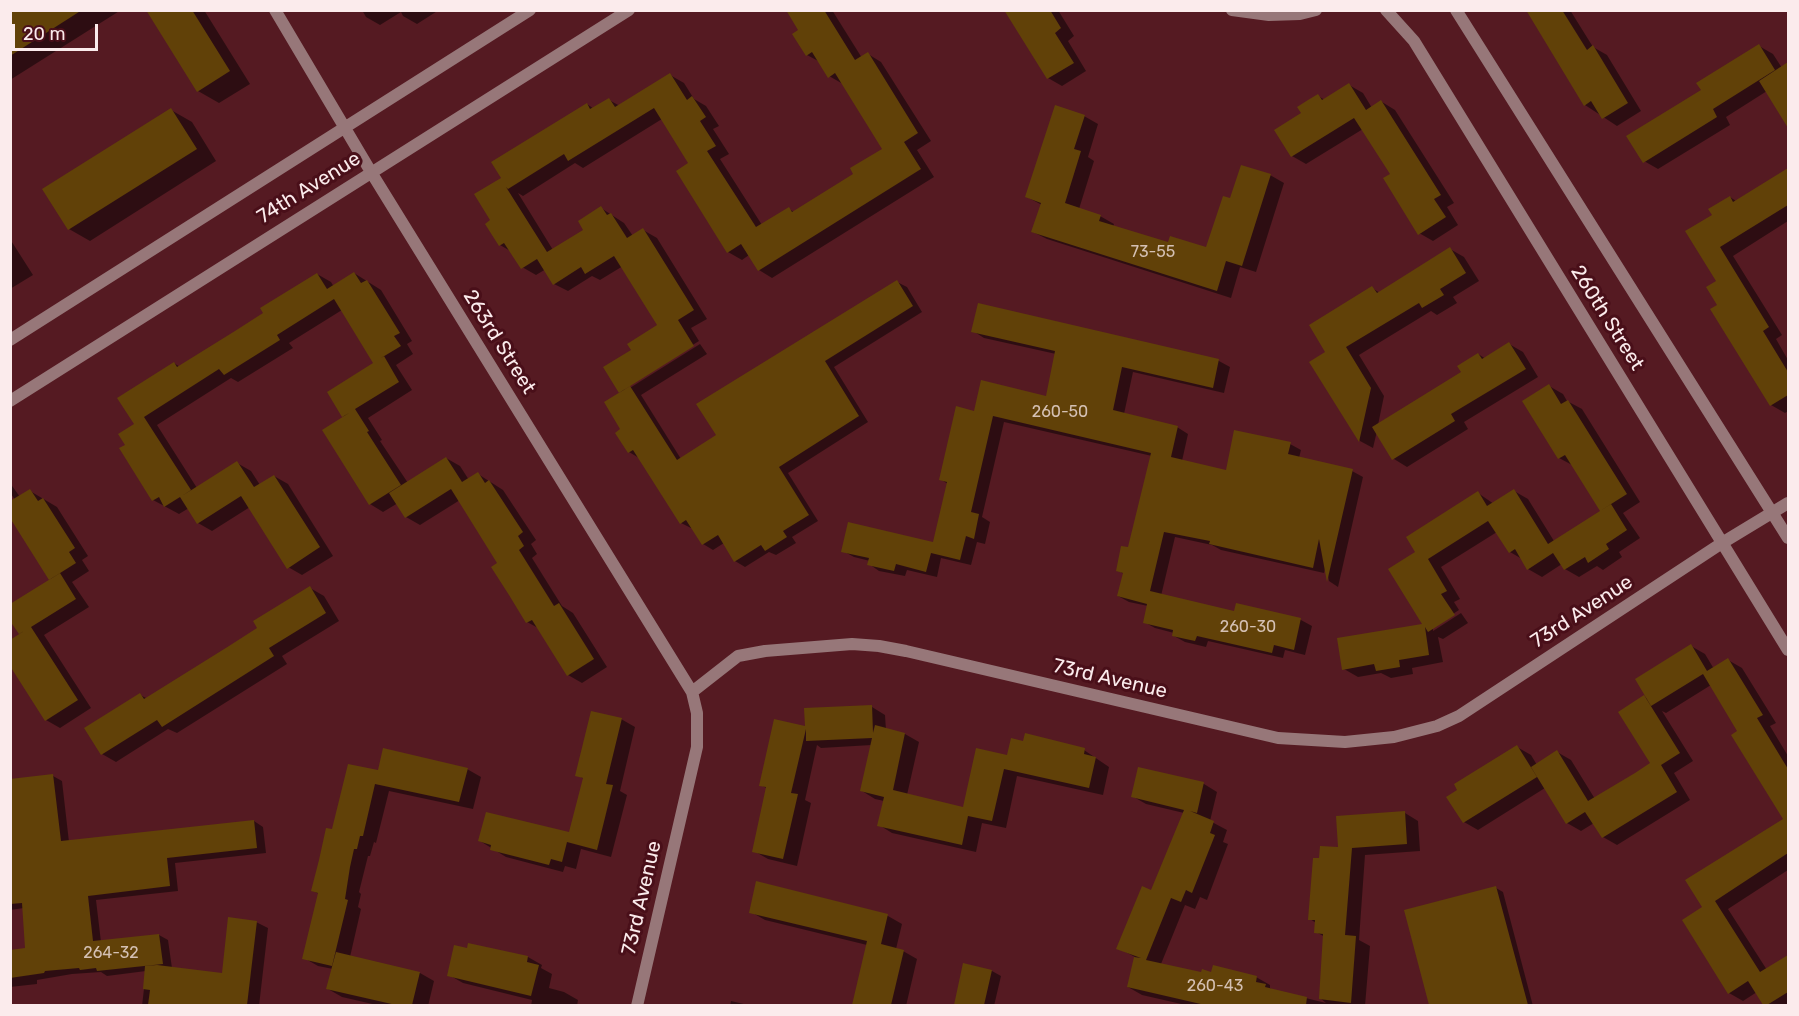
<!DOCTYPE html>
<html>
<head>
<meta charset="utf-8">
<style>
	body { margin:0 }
	#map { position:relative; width:1799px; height:1016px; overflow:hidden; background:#551a22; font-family:Rubik,sans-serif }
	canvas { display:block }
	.frame { position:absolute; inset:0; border:12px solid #fbebec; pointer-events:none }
	.scale { position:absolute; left:12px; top:24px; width:86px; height:27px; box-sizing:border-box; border:3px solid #fbebec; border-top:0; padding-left:8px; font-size:18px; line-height:21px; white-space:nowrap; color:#fbebec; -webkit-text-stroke:4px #490f19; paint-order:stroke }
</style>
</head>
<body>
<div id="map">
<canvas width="1799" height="1016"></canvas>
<div class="frame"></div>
<div class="scale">20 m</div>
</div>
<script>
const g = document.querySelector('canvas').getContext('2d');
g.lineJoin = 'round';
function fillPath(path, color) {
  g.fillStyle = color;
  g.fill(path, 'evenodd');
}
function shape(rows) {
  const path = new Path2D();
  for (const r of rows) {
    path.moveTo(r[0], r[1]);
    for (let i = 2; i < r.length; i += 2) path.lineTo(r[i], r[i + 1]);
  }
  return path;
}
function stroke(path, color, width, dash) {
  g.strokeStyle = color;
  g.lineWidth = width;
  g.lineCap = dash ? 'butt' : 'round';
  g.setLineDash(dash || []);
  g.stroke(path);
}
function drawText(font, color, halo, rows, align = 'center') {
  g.font = font + ' Rubik,sans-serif';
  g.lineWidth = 6;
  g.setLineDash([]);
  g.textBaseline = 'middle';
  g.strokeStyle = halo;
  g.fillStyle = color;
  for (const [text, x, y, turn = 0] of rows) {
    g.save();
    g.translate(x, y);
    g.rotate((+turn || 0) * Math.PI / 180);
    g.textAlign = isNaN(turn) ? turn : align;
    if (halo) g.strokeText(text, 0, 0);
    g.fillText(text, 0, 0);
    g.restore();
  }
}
fillPath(shape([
	[11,10,121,10,10,80],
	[147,10,204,10,250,84,219,103,198,91],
	[362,10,439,10,417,24,403,16,401,12,380,25,366,17],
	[788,10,832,10,862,58,868,54,881,62,931,141,917,150,934,177,772,278,759,270,749,255,742,260,728,252,690,163,662,119,583,168,575,163,523,196,518,193,553,250,585,230,601,208,624,223,633,236,643,230,657,238,707,319,691,328,699,341,625,387,625,391,700,344,707,354,641,395,681,459,718,435,897,282,907,287,922,312,834,367,868,422,788,473,818,521,792,537,796,543,776,555,769,552,745,567,735,561,724,543,713,550,703,544,693,527,691,528,681,523,639,458,629,452,622,430,621,393,633,350,659,325,623,266,600,280,592,276,568,291,554,284,546,269,536,275,522,267,512,252,500,245,493,221,503,179,587,104,594,109,609,100,620,106,670,75,684,83,694,99,706,106,719,126,713,129,729,154,720,159,762,225,789,209,794,212,855,174,884,149,843,84,829,76,820,62,807,55,800,30],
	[1006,10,1058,10,1074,36,1068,41,1086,71,1062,86,1048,78],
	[1527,10,1570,10,1593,47,1607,55,1641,111,1617,126,1585,105],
	[1759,46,1773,54,1782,68,1788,64,1788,125,1767,91,1726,117,1730,125,1658,169,1644,161,1703,91],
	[1349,85,1363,93,1372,108,1382,102,1395,110,1454,203,1447,207,1458,225,1433,241,1419,233,1392,175,1363,129,1306,164,1292,156,1303,113,1318,96,1325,100],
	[171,110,192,122,216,161,90,241,69,229],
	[1084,116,1098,124,1088,157,1094,161,1079,209,1100,216,1114,224,1113,227,1169,244,1207,249,1231,200,1270,175,1284,183,1256,272,1240,267,1231,298,1047,239,1033,232,1042,205,1027,197],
	[1788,170,1788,221,1733,256,1782,335,1776,339,1788,360,1788,411,1785,413,1771,405,1719,305,1714,215,1730,197,1736,201],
	[10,239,33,275,10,289],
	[1450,249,1464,257,1479,281,1453,297,1457,303,1437,315,1431,311,1359,355,1384,396,1378,425,1463,372,1478,354,1486,359,1509,344,1523,352,1538,377,1464,422,1468,429,1407,467,1394,459,1377,431,1373,448,1360,441,1311,362,1327,353,1372,288,1380,293],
	[354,273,381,290,412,341,407,344,413,354,396,365,412,390,368,418,382,440,380,441,408,483,446,458,460,466,469,480,478,474,503,490,536,540,531,544,537,554,532,558,562,606,573,613,607,667,582,683,568,675,540,629,527,622,499,564,460,500,420,525,406,517,398,503,383,512,370,504,345,417,343,416,376,363,342,310,289,343,293,348,238,382,231,378,157,425,197,488,237,463,251,471,260,485,274,476,288,484,333,556,302,575,288,567,250,507,212,531,198,523,189,508,179,514,153,500,121,449,127,445,136,424,174,363,180,367,265,314,317,274,331,282,334,287],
	[979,305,1219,361,1230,367,1224,393,1133,372,1124,414,1177,427,1188,434,1182,461,1227,471,1290,444,1301,450,1299,458,1352,471,1363,477,1338,587,1329,581,1326,565,1324,573,1221,550,1212,545,1175,537,1161,596,1235,613,1237,605,1301,620,1312,626,1305,655,1285,650,1283,658,1208,641,1206,647,1185,642,1174,636,1174,633,1155,628,1144,622,1148,606,1129,602,1118,596,1124,574,1117,570,1129,549,1152,456,1004,422,982,517,990,522,985,544,977,542,971,565,941,558,937,577,907,570,905,576,879,571,869,564,870,561,854,557,843,551,934,544,948,484,940,479,975,413,1047,397,1056,354,984,338,973,331],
	[1549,386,1563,394,1567,401,1582,409,1640,502,1623,513,1640,538,1619,552,1622,557,1603,570,1597,566,1579,577,1565,569,1562,564,1542,577,1528,569,1522,559,1510,552,1497,532,1441,567,1460,599,1454,602,1459,610,1433,627,1433,631,1461,613,1468,623,1443,639,1438,637,1443,662,1412,668,1413,674,1391,678,1381,673,1358,677,1344,669,1425,625,1417,553,1478,493,1494,504,1514,491,1528,499,1554,541,1603,511,1574,466,1559,458],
	[10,483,20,497,30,491,57,507,88,556,82,560,89,571,72,582,89,607,44,635,91,708,60,728,46,720,22,634,20,633,52,580,12,518,10,519,10,498,16,507,18,505,10,492],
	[310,588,324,596,339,621,282,656,287,664,177,733,168,729,116,762,102,754,140,695,148,699,259,629],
	[1691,646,1705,654,1714,669,1728,660,1742,668,1776,723,1770,726,1788,756,1788,794,1781,799,1711,685,1666,713,1662,711,1693,761,1674,773,1690,800,1617,845,1603,837,1594,823,1581,831,1567,823,1545,788,1478,830,1464,822,1517,747,1531,755,1537,765,1557,752,1571,760,1595,799,1652,764,1644,697,1649,699],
	[872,707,885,715,886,730,905,734,919,742,907,795,964,809,1008,757,1084,750,1109,767,1103,795,1017,776,1006,828,982,823,976,852,892,833,879,825,884,801,875,799,862,791,872,745,821,748,817,745,805,800,811,803,797,866,768,859,754,851,768,789,761,785,776,721,807,728],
	[621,719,635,727,620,791,627,795,611,857,581,849,576,869,565,866,563,872,506,857,480,841,570,834,584,779,577,775],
	[467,769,481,777,473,809,389,791,376,843,374,842,370,856,368,856,359,892,361,894,358,907,361,909,350,957,420,973,434,981,428,1006,381,1006,342,997,328,989,333,969,318,966,304,958,319,894,313,891,333,831,379,772],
	[53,776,62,781,69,842,254,821,263,827,266,853,175,863,178,891,96,900,101,942,159,935,168,940,172,968,223,974,256,922,268,928,259,1006,142,1006,146,971,107,976,101,972,72,974,37,980,37,984,10,987,10,951,26,949,24,908,10,910,10,781],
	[1204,784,1217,792,1210,821,1227,830,1223,842,1228,844,1207,900,1200,897,1195,909,1185,905,1161,964,1202,974,1256,977,1270,985,1270,988,1273,990,1326,1003,1320,998,1325,937,1316,932,1316,923,1310,919,1321,860,1405,813,1418,821,1420,851,1365,855,1359,940,1370,946,1365,1006,1190,1006,1142,995,1128,987,1135,957,1118,948,1152,892,1184,813,1146,804,1132,796],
	[1788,817,1788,870,1728,909,1767,970,1788,957,1788,1006,1765,1006,1757,992,1743,1001,1729,993,1704,907,1687,881],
	[758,883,888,916,902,924,896,949,903,951,917,959,906,1006,853,1006,867,945,765,920,751,912],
	[1496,888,1503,892,1533,1006,1430,1006,1406,911],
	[528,957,542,965,541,968,552,974,549,988,564,992,578,1000,577,1006,531,1006,532,1000,463,983,449,975],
	[964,964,992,971,1001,976,994,1006,955,1006],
	[731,1001,752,1006,730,1006]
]), '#0007');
fillPath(shape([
	[10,10,82,10,10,56],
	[146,10,192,10,230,71,197,92],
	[786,10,824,10,855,60,868,52,918,133,904,142,921,169,758,271,741,244,727,253,676,171,688,163,654,108,568,161,564,154,508,189,506,187,547,252,583,230,578,221,601,206,607,215,611,213,627,238,643,228,694,310,678,320,694,346,619,393,603,367,631,350,627,344,657,325,614,256,585,274,581,267,553,285,537,259,521,269,504,243,499,246,485,224,490,220,474,194,501,178,491,162,587,103,590,109,609,98,615,107,670,73,687,100,692,96,706,117,700,121,716,146,707,151,756,227,789,207,792,212,853,174,850,168,882,149,835,73,828,78,812,52,806,56,792,34,798,30],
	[1004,10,1050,10,1061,28,1055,33,1074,63,1047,79],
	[1526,10,1562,10,1587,50,1593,45,1628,103,1602,119,1591,101,1584,106],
	[1759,44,1775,70,1713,109,1717,117,1643,163,1626,136,1701,90,1696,83],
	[1788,62,1788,128,1759,81],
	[1349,83,1366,110,1381,100,1441,195,1434,199,1446,217,1418,235,1383,178,1390,174,1354,118,1291,157,1274,130,1301,113,1297,107,1308,100,1318,94,1322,100],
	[1055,105,1085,115,1074,149,1081,151,1065,203,1101,215,1099,221,1168,242,1170,236,1206,247,1223,196,1230,198,1241,165,1271,174,1242,266,1226,261,1217,291,1031,232,1041,203,1025,197],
	[171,108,197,149,68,230,42,189],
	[1788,168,1788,205,1720,247,1769,327,1763,331,1788,372,1788,395,1770,406,1710,309,1717,305,1706,287,1716,281,1685,231,1712,215,1708,209,1730,196,1733,202],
	[1450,247,1466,273,1440,289,1444,295,1422,308,1419,303,1346,347,1371,388,1359,442,1309,362,1325,352,1309,325,1372,286,1377,293],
	[354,272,361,283,367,280,400,333,394,336,401,346,381,358,384,356,399,382,355,409,369,431,367,432,401,485,369,505,322,430,349,413,342,417,327,392,373,363,334,299,277,335,280,340,224,375,219,369,144,417,191,490,182,496,237,461,254,487,274,475,320,547,287,569,241,496,197,524,180,497,164,507,159,497,152,501,119,448,125,445,118,434,134,424,117,398,174,362,177,367,235,331,263,313,260,308,317,273,327,289],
	[897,280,913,306,825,361,859,416,779,467,809,515,783,531,787,537,765,551,761,545,734,562,718,535,702,545,686,520,680,524,633,450,628,453,615,433,620,429,604,402,630,386,677,460,716,435,696,404],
	[978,303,1219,359,1213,388,1122,367,1113,410,1178,426,1171,457,1226,470,1234,430,1291,442,1288,454,1353,469,1327,582,1319,539,1313,568,1209,544,1210,541,1164,532,1150,591,1234,611,1236,603,1301,618,1294,650,1274,645,1272,653,1197,636,1195,641,1172,636,1173,630,1143,623,1147,604,1117,596,1123,573,1116,571,1121,546,1128,547,1151,453,993,416,971,512,979,514,974,539,966,536,960,560,931,553,926,572,896,564,894,571,867,565,869,558,841,552,848,522,933,542,947,482,939,480,956,406,974,411,981,380,1046,396,1055,351,971,332],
	[1509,342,1526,369,1451,414,1455,421,1392,460,1372,427,1461,372,1457,366,1478,353,1482,359],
	[1549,384,1561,404,1568,400,1627,494,1600,511,1565,455,1558,459,1522,401],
	[446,457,462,482,478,472,485,483,489,480,523,532,518,536,524,546,519,550,554,606,559,603,594,659,567,676,532,620,526,623,509,595,491,567,497,563,451,489,405,518,389,493],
	[30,489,38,501,43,498,75,548,69,552,76,563,49,580,10,518,10,501],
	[1514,489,1548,544,1611,504,1627,530,1606,544,1609,549,1588,563,1585,557,1564,570,1553,553,1527,570,1515,549,1509,553,1488,521,1428,559,1447,591,1441,594,1455,615,1428,632,1425,627,1429,655,1399,660,1400,667,1376,671,1374,664,1342,670,1337,638,1422,624,1388,569,1415,552,1406,537,1478,491,1487,506],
	[60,573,76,599,31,627,78,700,45,721,10,666,10,640,24,631,19,634,10,621,10,604],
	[310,586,326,613,269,648,274,656,162,727,157,720,101,755,84,728,140,693,144,699,229,646,257,628,253,621],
	[1691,644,1707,671,1728,658,1763,715,1757,718,1788,769,1788,853,1715,901,1760,972,1788,955,1788,992,1767,1005,1763,1005,1748,981,1728,994,1682,920,1702,907,1685,880,1783,819,1731,735,1737,731,1703,674,1651,706,1635,679],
	[1644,695,1680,753,1661,765,1677,792,1602,838,1585,812,1566,824,1531,767,1557,750,1588,801,1635,773,1650,763,1618,712],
	[872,705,873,733,875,725,905,733,893,790,963,807,976,748,1007,755,1011,738,1023,741,1025,733,1085,748,1084,754,1096,757,1089,788,1004,769,992,821,968,816,962,845,877,826,884,797,860,791,872,738,806,741,806,729,791,793,798,794,783,859,752,852,766,787,759,786,774,719,805,726,804,708],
	[591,711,622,718,606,784,613,785,597,850,567,842,562,862,551,859,549,865,490,850,491,845,478,841,486,812,569,832,583,778,575,776],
	[1517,745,1537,777,1463,823,1446,797,1457,790,1454,784],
	[383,748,468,768,459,802,375,784,363,836,360,836,357,849,354,849,350,867,345,899,348,900,332,966,302,959,318,893,311,891,319,860,326,828,332,829,348,764,378,770],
	[1138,767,1204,782,1197,813,1190,811,1214,821,1210,833,1215,835,1192,893,1186,890,1181,902,1171,898,1146,960,1201,972,1202,969,1211,972,1213,965,1257,976,1256,982,1266,984,1265,987,1307,997,1306,1005,1205,1005,1127,987,1134,957,1141,958,1116,949,1142,886,1151,890,1184,810,1131,797],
	[53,774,61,841,254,820,257,848,167,858,170,886,88,896,93,941,159,934,163,964,97,971,96,968,80,970,79,968,45,971,44,973,10,978,10,950,25,948,22,903,10,904,10,779],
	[1405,811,1407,844,1352,848,1345,935,1356,936,1351,1003,1319,999,1323,934,1314,933,1315,920,1308,920,1313,858,1319,858,1320,846,1338,847,1336,816],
	[756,881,888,914,881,944,904,950,891,1005,852,1005,867,941,749,913],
	[1496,886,1528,1005,1429,1005,1404,910],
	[228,917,257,921,247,1005,148,1005,150,990,143,989,145,966,157,965,222,973],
	[468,943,528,956,527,962,539,965,531,996,447,976,454,945,467,948],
	[336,952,420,972,412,1005,396,1005,326,989],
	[963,963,992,970,984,1005,954,1005]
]), '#614108');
stroke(shape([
	[275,10,371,172,692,692,697,713,697,747,637,1006],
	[1232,10,1269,15,1300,14,1316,10],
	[1386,10,1414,41,1788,650],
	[1456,10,1788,538],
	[10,340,530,10],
	[10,401,629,10],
	[692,692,738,656,765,651,852,644,879,646,906,651,1278,738,1345,742,1394,737,1437,726,1459,716,1722,543,1788,503]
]), '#977779', 12);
drawText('16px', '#d4c0b3', null, [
	["73-55",1153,252],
	["260-50",1060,412],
	["260-30",1248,627],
	["264-32",111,953],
	["260-43",1215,986]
]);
drawText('20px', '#fbebec', '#490f19', [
	["74th Avenue",309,188,-32],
	["260th Street",1607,318,58],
	["263rd Street",499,342,58],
	["73rd Avenue",1582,612,-33],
	["73rd Avenue",1110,679,13],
	["73rd Avenue",642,898,-77]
]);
</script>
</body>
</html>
